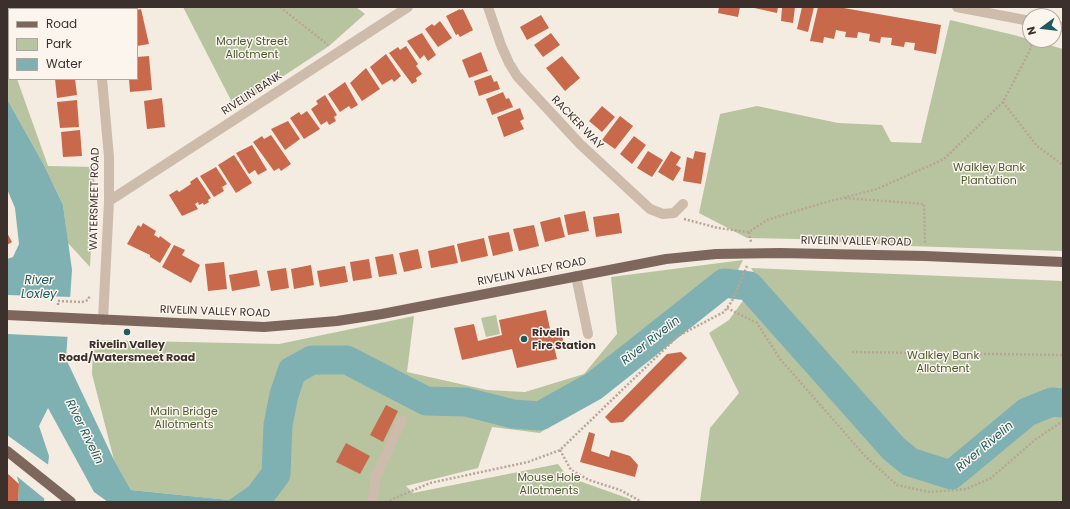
<!DOCTYPE html>
<html>
<head>
<meta charset="utf-8">
<style>
	body { margin:0 }
	#map { position:relative; width:1070px; height:509px; overflow:hidden; background:#f4ebe1; font-family:Poppins,sans-serif }
	canvas { display:block }
	.frame { position:absolute; inset:0; border:8px solid #3b302b; pointer-events:none }
	.legend { position:absolute; left:8px; top:8px; width:130px; height:72px; box-sizing:border-box; background:#fbf5ee; border:1px solid #aea6a0; margin:0; padding:5px 7px; list-style:none; font-size:12px; color:#3b302b }
	.legend li { display:flex; align-items:center; gap:8px; height:20px }
	.legend b { width:20px; border:1px solid #aea6a0 }
	.north { position:absolute; left:1022px; top:8px; width:40px; height:40px; box-sizing:border-box; background:#fbf5ee; border:1px solid #aea6a0; border-radius:50%; rotate:255deg; font-size:11px; font-weight:700; line-height:16px; text-align:center; color:#3b302b }
	.north::after { content:''; display:block; margin:auto; width:14px; height:18px; background:#1f5a5e; clip-path:polygon(50% 0,100% 100%,50% 72%,0 100%) }
</style>
</head>
<body>
<div id="map">
<canvas width="1070" height="509"></canvas>
<div class="frame"></div>
<ul class="legend">
<li><b style="height:5px;background:#7d675c"></b>Road</li>
<li><b style="height:11px;background:#b8c4a0"></b>Park</li>
<li><b style="height:11px;background:#7fb0b2"></b>Water</li>
</ul>
<div class="north">N</div>
</div>
<script>
const g = document.querySelector('canvas').getContext('2d');
g.lineJoin = 'round';
function fillPath(path, color) {
  g.fillStyle = color;
  g.fill(path, 'evenodd');
}
function shape(rows) {
  const path = new Path2D();
  for (const r of rows) {
    path.moveTo(r[0], r[1]);
    for (let i = 2; i < r.length; i += 2) path.lineTo(r[i], r[i + 1]);
  }
  return path;
}
function stroke(path, color, width, dash) {
  g.strokeStyle = color;
  g.lineWidth = width;
  g.lineCap = dash ? 'butt' : 'round';
  g.setLineDash(dash || []);
  g.stroke(path);
}
function drawText(font, color, halo, rows, align = 'center') {
  g.font = font + ' Poppins,sans-serif';
  g.lineWidth = 3;
  g.setLineDash([]);
  g.textBaseline = 'middle';
  g.strokeStyle = halo;
  g.fillStyle = color;
  for (const [text, x, y, turn = 0] of rows) {
    g.save();
    g.translate(x, y);
    g.rotate((+turn || 0) * Math.PI / 180);
    g.textAlign = isNaN(turn) ? turn : align;
    if (halo) g.strokeText(text, 0, 0);
    g.fillText(text, 0, 0);
    g.restore();
  }
}
fillPath(shape([
	[183,7,356,7,365,14,329,46,235,108],
	[950,20,1014,35,1063,49,1063,251,908,246,799,239,747,238,699,213,720,114,757,106,838,123,882,125,891,142,921,143],
	[7,52,9,58,9,79,17,79,48,166,95,167,90,267,68,243,63,205,44,165,7,99],
	[743,260,723,300,663,336,589,398,540,433,492,427,478,468,406,486,413,493,558,464,568,477,630,499,632,502,228,502,229,500,131,490,114,460,92,374,93,340,279,344,414,316,407,372,487,390,525,392,584,374,617,334,611,277],
	[751,268,1063,281,1063,502,700,502,710,428,739,393,709,333,729,320,758,280],
	[496,315,500,334,486,337,481,318]
]), '#b8c4a0');
fillPath(shape([
	[7,99,44,165,63,205,72,270,66,359,114,460,131,490,229,500,248,487,255,502,108,502,94,492,48,408,39,426,49,456,44,502,18,502,19,484,7,441,7,259,13,257,19,244,15,208,7,189]
]), '#7fb0b2');
fillPath(shape([
	[7,295,73,297,71,337,7,334],
	[7,435,50,466,46,500,14,474,7,449]
]), '#f4ebe1');
stroke(shape([
	[255,502,276,474,278,425,284,395,292,371,312,360,347,360,426,401,466,402,513,414,540,416,594,386,724,283,749,286,894,449,910,462,951,475,1027,412,1052,402,1063,403]
]), '#7fb0b2', 29);
fillPath(shape([
	[33,7,51,7,33,9],
	[719,7,740,7,738,17,718,13],
	[750,7,778,7,777,13],
	[782,7,795,7,793,23,781,21],
	[802,7,814,7,808,32,797,29],
	[818,7,838,7,941,25,936,54,914,50,915,43,905,42,904,47,891,45,892,38,881,37,880,43,869,41,870,34,858,32,857,38,845,37,846,32,836,30,834,39,824,37,823,43,810,41],
	[141,9,149,44,137,46,137,10],
	[460,9,460,10,463,9,473,30,460,37,458,34,456,35,446,16],
	[541,15,549,28,527,40,520,27],
	[440,21,452,38,438,47,425,29,432,24,434,26],
	[422,33,436,55,428,61,424,55,420,59,407,41],
	[551,33,560,45,543,57,534,45],
	[406,46,418,64,416,66,422,74,416,78,417,81,412,84,389,53,398,47,400,50],
	[481,52,488,71,469,78,462,60],
	[386,54,401,76,394,82,392,79,382,85,370,67],
	[149,56,152,90,130,92,129,79,137,79,137,57],
	[562,56,580,78,565,91,546,68],
	[366,68,380,89,362,101,350,83],
	[491,75,494,82,497,81,500,89,479,96,474,81],
	[55,79,75,79,77,95,57,98],
	[345,82,358,105,351,109,349,106,340,112,328,94],
	[503,92,506,99,509,98,513,107,492,115,486,99],
	[325,95,337,115,334,117,336,121,329,125,327,121,321,125,311,109,318,104,316,101],
	[162,98,165,127,147,129,144,101],
	[77,100,79,127,60,128,57,102],
	[602,106,615,117,602,132,589,121],
	[520,108,524,119,520,121,524,129,504,137,497,117],
	[307,111,320,129,304,139,290,118,299,112,301,115],
	[620,116,633,126,615,149,602,140],
	[288,121,300,139,285,150,271,129],
	[80,130,82,156,63,157,61,132],
	[271,135,291,164,281,171,279,168,274,171,253,142,262,136,264,139],
	[634,136,646,145,632,164,620,154],
	[252,145,267,170,258,175,255,170,249,174,236,153],
	[648,151,663,160,652,177,637,168],
	[671,151,681,157,676,165,681,168,673,181,658,172],
	[695,151,706,153,701,184,683,181,687,157,693,159],
	[234,155,252,183,236,193,218,165],
	[216,167,227,184,222,187,224,191,214,197,200,176],
	[197,177,211,198,208,200,209,202,204,205,203,203,199,205,198,202,195,204,198,209,182,216,169,195,177,190,179,192,191,184,190,182],
	[585,211,589,231,568,235,564,215],
	[619,213,622,233,596,237,593,217],
	[560,217,565,237,545,242,540,222],
	[143,223,156,231,154,235,159,238,160,236,171,244,160,263,150,257,150,255,127,244,138,225,141,227],
	[534,225,539,246,519,251,513,229],
	[509,232,513,251,493,256,488,236],
	[7,233,12,242,7,245],
	[484,238,488,256,461,262,457,244],
	[174,245,185,250,182,255,200,265,191,283,162,267],
	[454,245,458,263,431,268,428,251],
	[418,249,422,268,404,272,399,253],
	[393,254,397,274,379,277,375,257],
	[369,259,372,278,353,281,350,262],
	[224,262,227,289,208,291,205,264],
	[311,265,314,285,294,289,291,269],
	[345,266,348,282,320,287,317,271],
	[286,268,289,288,271,291,267,271],
	[257,270,260,286,232,291,229,275],
	[546,310,552,338,562,335,564,344,554,346,557,359,517,368,512,349,462,360,454,328,474,324,478,341,502,335,499,320],
	[681,352,687,358,623,422,611,423,605,417,667,354],
	[386,405,398,411,383,442,370,435],
	[589,432,595,434,591,451,609,457,611,450,630,456,638,465,635,477,580,462],
	[346,443,370,456,360,474,336,462],
	[7,473,19,484,18,502,7,502]
]), '#c8694b');
stroke(shape([
	[280,7,328,45],
	[1039,14,1041,7],
	[1003,102,1037,146,1063,165],
	[845,198,924,204,925,244],
	[684,219,718,228,749,232,767,220,823,203,877,189,944,159,1003,102,1030,50,1033,40],
	[749,232,751,242],
	[58,305,58,301,82,302,88,300,90,295],
	[727,308,757,323,780,359,865,456,897,485,929,492,966,489,991,478,1036,439,1063,421],
	[852,352,1063,355],
	[560,450,571,470,589,480,620,490,642,502],
	[386,502,430,483,528,462,560,450,678,336,724,312,732,301,747,266]
]), '#b9a596', 2.5, [2, 2]);
stroke(shape([
	[88,7,89,9],
	[488,7,501,45,509,63,517,76,580,144,650,209,663,214,674,213,683,204],
	[957,7,1030,21],
	[1054,26,1063,27],
	[102,79,109,157,109,201,103,320],
	[109,201,408,7],
	[576,276,588,334],
	[372,502,376,476,402,420]
]), '#cdbbac', 10);
stroke(shape([
	[7,315,264,327,337,321,382,314,666,259,716,254,780,253,925,256,1063,262],
	[7,451,71,502]
]), '#7d675c', 10);
for (const [x, y, r, color] of [
	[127,332,4,"#1f5a5e"],
	[524,339,4,"#1f5a5e"]
]) {
  const dot = new Path2D();
  dot.arc(x, y, r, 0, 2 * Math.PI);
  g.fillStyle = color;
  g.fill(dot);
  stroke(dot, '#fbf5ee', 1.5);
}
drawText('11px', '#4a5a2e', '#fbf5ee', [
	["Morley Street",252,42],
	["Allotment",252,55],
	["Walkley Bank",989,168],
	["Plantation",989,181],
	["Walkley Bank",943,356],
	["Allotment",943,369],
	["Malin Bridge",184,412],
	["Allotments",184,425],
	["Mouse Hole",549,478],
	["Allotments",549,491]
]);
drawText('11px', '#3b302b', '#fbf5ee', [
	["RIVELIN BANK",252,94,-33],
	["RACKER WAY",577,123,46],
	["WATERSMEET ROAD",95,199,-89],
	["RIVELIN VALLEY ROAD",856,242,1],
	["RIVELIN VALLEY ROAD",532,272,-11],
	["RIVELIN VALLEY ROAD",215,312,2]
]);
drawText('bold 11px', '#3b302b', '#fbf5ee', [
	["Rivelin",532,333],
	["Fire Station",532,346],
	["Rivelin Valley",127,345,"center"],
	["Road/Watersmeet Road",127,358,"center"]
], 'left');
drawText('italic 12px', '#1f5a5e', '#fbf5ee', [
	["River",39,281],
	["Loxley",39,295],
	["River Rivelin",651,341,-38],
	["River Rivelin",84,432,64],
	["River Rivelin",985,447,-40]
]);
</script>
</body>
</html>
